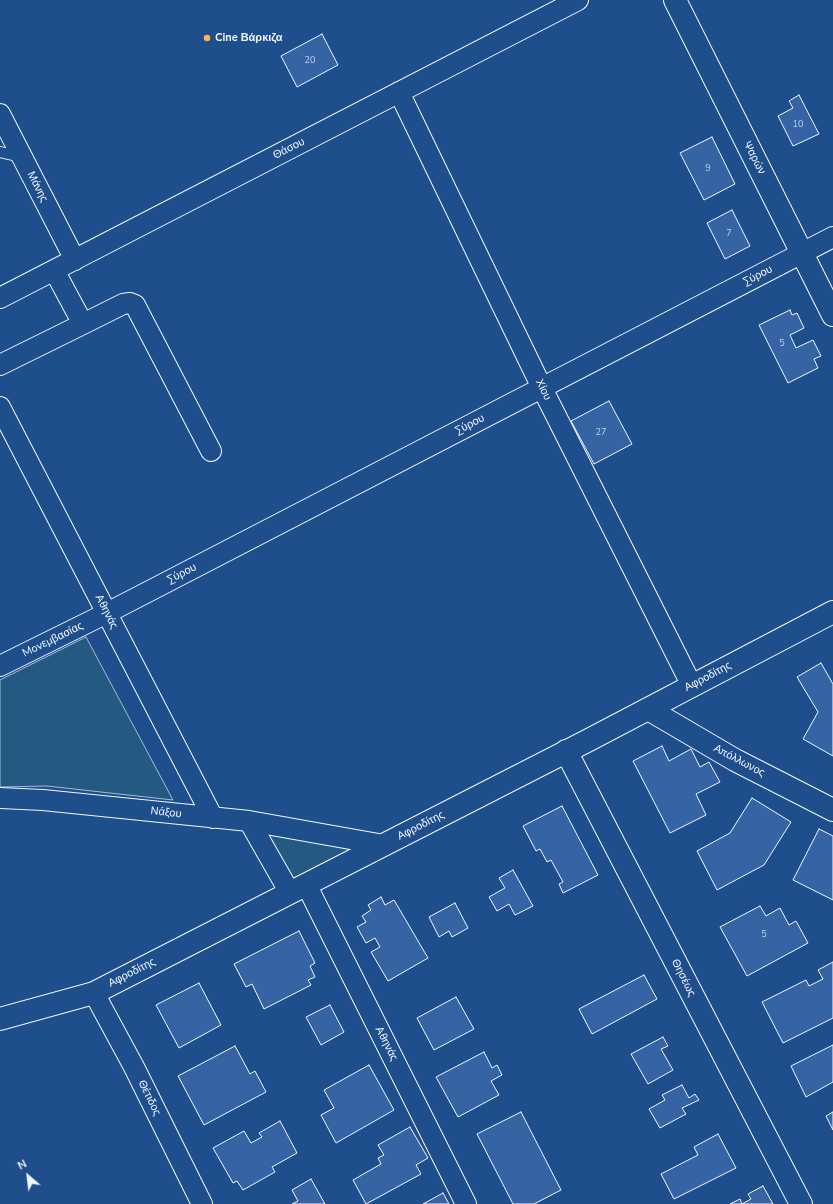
<!DOCTYPE html>
<html>
<head>
<meta charset="utf-8">
<style>
	body { margin:0 }
	#map { position:relative; width:833px; height:1204px; overflow:hidden; background:#1f4e8c; font-family:"Nunito Sans",sans-serif }
	canvas { display:block }
	.north { position:absolute; left:8px; top:1156px; width:40px; height:40px; -webkit-text-stroke:3px #1f4e8c; paint-order:stroke; rotate:332deg; font-size:11px; font-weight:700; line-height:16px; text-align:center; color:#f2f6ff }
	.north::after { content:''; display:block; margin:auto; width:14px; height:18px; background:#f2f6ff; clip-path:polygon(50% 0,100% 100%,50% 72%,0 100%) }
</style>
</head>
<body>
<div id="map">
<canvas width="833" height="1204"></canvas>
<div class="north">N</div>
</div>
<script>
const g = document.querySelector('canvas').getContext('2d');
g.lineJoin = 'round';
function fillPath(path, color) {
  g.fillStyle = color;
  g.fill(path, 'evenodd');
}
function shape(rows) {
  const path = new Path2D();
  for (const r of rows) {
    path.moveTo(r[0], r[1]);
    for (let i = 2; i < r.length; i += 2) path.lineTo(r[i], r[i + 1]);
  }
  return path;
}
function stroke(path, color, width, dash) {
  g.strokeStyle = color;
  g.lineWidth = width;
  g.lineCap = dash ? 'butt' : 'round';
  g.setLineDash(dash || []);
  g.stroke(path);
}
function drawText(font, color, halo, rows, align = 'center') {
  g.font = font + ' "Nunito Sans",sans-serif';
  g.lineWidth = 3;
  g.setLineDash([]);
  g.textBaseline = 'middle';
  g.strokeStyle = halo;
  g.fillStyle = color;
  for (const [text, x, y, turn = 0] of rows) {
    g.save();
    g.translate(x, y);
    g.rotate((+turn || 0) * Math.PI / 180);
    g.textAlign = isNaN(turn) ? turn : align;
    if (halo) g.strokeText(text, 0, 0);
    g.fillText(text, 0, 0);
    g.restore();
  }
}
const green = shape([
	[86,637,173,800,47,786,0,787,0,680,86,637],
	[249,821,384,845,290,893,249,821]
]);
fillPath(green, '#245a82');
stroke(green, '#a8bbd7', 1);
const building = shape([
	[322,34,338,65,297,87,281,56,322,34],
	[799,95,819,134,793,146,778,116,793,108,789,101,799,95],
	[712,137,735,184,704,200,680,153,712,137],
	[732,210,750,246,725,259,707,223,732,210],
	[790,310,792,315,797,313,804,328,790,335,796,348,813,340,821,356,814,359,818,368,788,383,759,325,790,310],
	[609,401,632,444,594,464,571,421,609,401],
	[821,663,833,684,833,756,803,739,818,712,797,677,821,663],
	[662,746,669,761,691,749,700,767,709,762,720,782,696,794,706,815,670,833,633,761,662,746],
	[752,798,791,822,764,865,717,890,697,851,730,833,752,798],
	[562,806,598,875,563,893,559,884,563,882,551,860,547,862,540,849,536,851,523,826,562,806],
	[819,829,833,836,833,900,793,880,819,829],
	[513,870,533,906,515,915,509,904,497,911,489,897,505,888,499,878,513,870],
	[381,897,385,905,394,900,428,958,388,981,371,952,380,947,375,938,366,943,357,927,366,922,362,916,371,910,368,905,381,897],
	[455,903,468,928,452,937,449,931,439,937,429,917,455,903],
	[760,906,766,916,780,908,789,925,796,921,808,943,747,976,720,927,760,906],
	[299,931,315,963,310,966,315,977,308,980,311,985,264,1009,252,984,246,987,234,964,299,931],
	[833,962,833,1018,783,1043,762,1002,806,980,809,986,823,979,818,970,833,962],
	[644,975,657,999,592,1034,579,1009,644,975],
	[199,983,221,1025,179,1048,156,1005,199,983],
	[456,997,474,1029,434,1050,417,1018,456,997],
	[330,1005,344,1032,321,1045,306,1017,330,1005],
	[663,1037,668,1046,661,1049,673,1070,648,1084,631,1054,663,1037],
	[833,1045,833,1082,806,1097,791,1066,833,1045],
	[235,1046,250,1074,255,1071,266,1092,204,1125,178,1076,235,1046],
	[484,1052,492,1068,497,1065,502,1075,491,1081,499,1095,458,1117,436,1077,484,1052],
	[369,1065,394,1110,336,1143,321,1115,334,1108,324,1090,369,1065],
	[682,1085,689,1098,695,1094,699,1100,682,1108,686,1114,660,1128,649,1109,665,1100,662,1095,682,1085],
	[521,1112,561,1190,534,1204,513,1204,477,1134,521,1112],
	[833,1112,833,1130,826,1116,833,1112],
	[280,1121,297,1153,272,1167,275,1172,243,1190,237,1181,233,1183,213,1148,244,1131,251,1143,262,1137,259,1133,280,1121],
	[410,1127,428,1158,416,1165,421,1174,366,1204,353,1180,381,1164,378,1158,384,1155,378,1145,410,1127],
	[718,1134,736,1168,674,1199,661,1174,698,1155,694,1147,718,1134],
	[311,1179,325,1204,292,1204,298,1201,292,1190,311,1179],
	[763,1186,773,1204,730,1204,740,1199,742,1204,751,1199,748,1194,763,1186],
	[443,1193,449,1204,423,1204,443,1193]
]);
fillPath(building, '#3563a3');
stroke(building, '#f2f6ff', 1);
const lane = shape([
	[0,152,22,157]
]);
const street = shape([
	[399,92,542,388,692,686],
	[0,114,75,260],
	[0,298,578,0],
	[83,324,123,304,130,303,135,305,211,451],
	[0,365,83,324,54,270],
	[0,407,213,818],
	[0,666,107,613,833,237],
	[0,798,43,800,249,821,290,893],
	[249,821,384,845],
	[306,884,466,1204],
	[94,993,134,1067,202,1204]
]);
const secondary = shape([
	[675,0,833,315],
	[648,709,735,760,833,810],
	[566,751,801,1204],
	[0,1019,94,993,585,742,833,612]
]);
stroke(lane, '#f2f6ff', 12);
stroke(street, '#f2f6ff', 22);
stroke(secondary, '#f2f6ff', 24);
stroke(lane, '#1f4e8c', 10);
stroke(street, '#1f4e8c', 20);
stroke(secondary, '#1f4e8c', 22);
for (const [x, y, r, color] of [
	[207,38,4,"#ffb74d"]
]) {
  const dot = new Path2D();
  dot.arc(x, y, r, 0, 2 * Math.PI);
  g.fillStyle = color;
  g.fill(dot);
  stroke(dot, '#1f4e8c', 1.5);
}
drawText('9px', '#c3d1e8', null, [
	["20",310,61],
	["10",798,125],
	["9",708,169],
	["7",729,234],
	["5",782,344],
	["27",601,433],
	["5",764,935]
]);
drawText('bold 11px', '#f2f6ff', '#1f4e8c', [
	["Cine Βάρκιζα",215,38]
], 'left');
drawText('11px', '#f2f6ff', '#1f4e8c', [
	["Θάσου",289,149,-27],
	["Ψαρών",754,158,63],
	["Μάνης",37,187,63],
	["Σύρου",758,276,-27],
	["Χίου",543,390,64],
	["Σύρου",470,425,-27],
	["Σύρου",182,574,-27],
	["Αθηνάς",106,612,63],
	["Movεμβασίας",53,640,-26],
	["Αφροδίτης",708,677,-28],
	["Απόλλωνος",739,761,28],
	["Νάξου",166,813,6],
	["Αφροδίτης",421,826,-27],
	["Αφροδίτης",132,973,-27],
	["Θησέως",683,978,63],
	["Αθηνάς",386,1044,63],
	["Θέτιδος",149,1098,64]
]);
</script>
</body>
</html>
